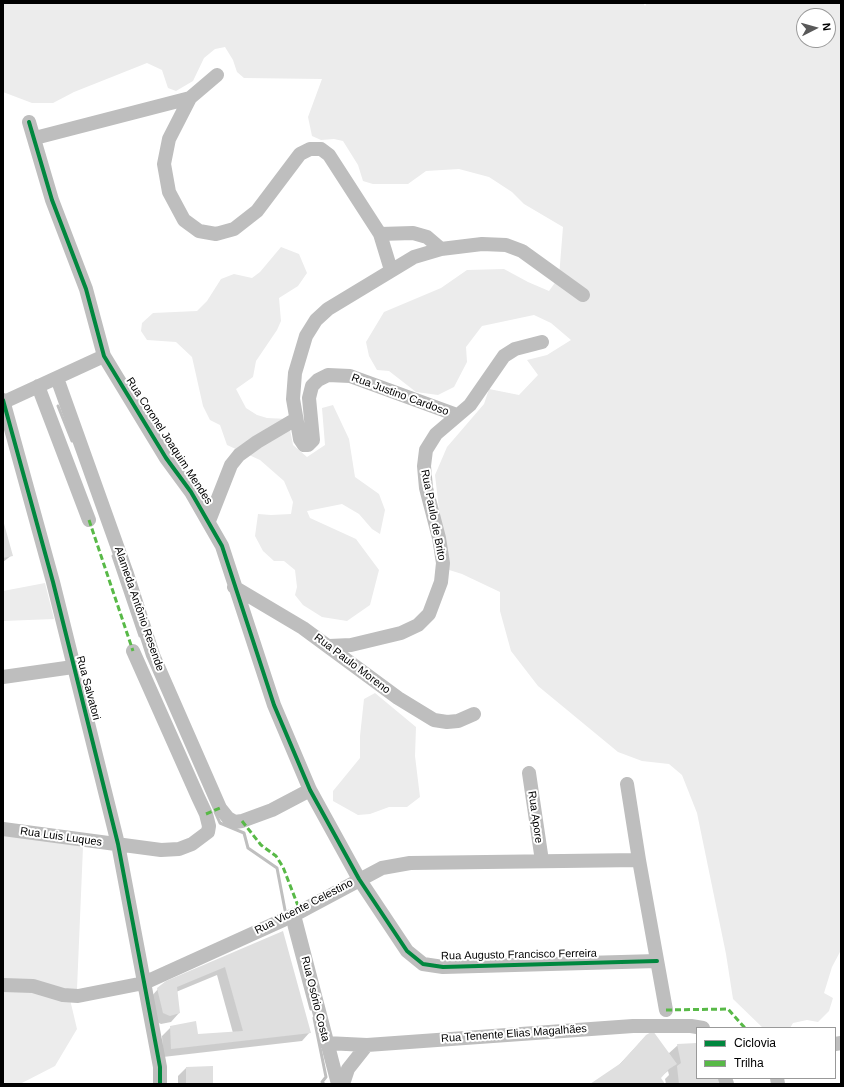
<!DOCTYPE html>
<html>
<head>
<meta charset="utf-8">
<style>
	body { margin:0 }
	#map { position:relative; width:844px; height:1087px; overflow:hidden; background:#fff; font-family:Helvetica,sans-serif }
	canvas { display:block }
	.frame { position:absolute; inset:0; border:4px solid #000; pointer-events:none }
	.legend { position:absolute; left:696px; top:1027px; width:140px; height:52px; box-sizing:border-box; background:#fff; border:1px solid #999; margin:0; padding:5px 7px; list-style:none; font-size:12px; color:#000 }
	.legend li { display:flex; align-items:center; gap:8px; height:20px }
	.legend b { width:20px; border:1px solid #999 }
	.north { position:absolute; left:796px; top:8px; width:40px; height:40px; box-sizing:border-box; background:#fff; border:1px solid #999; border-radius:50%; rotate:84deg; font-size:11px; font-weight:700; line-height:16px; text-align:center; color:#000 }
	.north::after { content:''; display:block; margin:auto; width:14px; height:18px; background:#595959; clip-path:polygon(50% 0,100% 100%,50% 72%,0 100%) }
</style>
</head>
<body>
<div id="map">
<canvas width="844" height="1087"></canvas>
<div class="frame"></div>
<ul class="legend">
<li><b style="height:5px;background:#00873e"></b>Ciclovia</li>
<li><b style="height:5px;background:#58b947"></b>Trilha</li>
</ul>
<div class="north">N</div>
</div>
<script>
const g = document.querySelector('canvas').getContext('2d');
g.lineJoin = 'round';
function fillPath(path, color) {
  g.fillStyle = color;
  g.fill(path, 'evenodd');
}
function shape(rows) {
  const path = new Path2D();
  for (const r of rows) {
    path.moveTo(r[0], r[1]);
    for (let i = 2; i < r.length; i += 2) path.lineTo(r[i], r[i + 1]);
  }
  return path;
}
function stroke(path, color, width, dash) {
  g.strokeStyle = color;
  g.lineWidth = width;
  g.lineCap = dash ? 'butt' : 'round';
  g.setLineDash(dash || []);
  g.stroke(path);
}
function drawText(font, color, halo, rows, align = 'center') {
  g.font = font + ' Helvetica,sans-serif';
  g.lineWidth = 4;
  g.setLineDash([]);
  g.textBaseline = 'middle';
  g.strokeStyle = halo;
  g.fillStyle = color;
  for (const [text, x, y, turn = 0] of rows) {
    g.save();
    g.translate(x, y);
    g.rotate((+turn || 0) * Math.PI / 180);
    g.textAlign = isNaN(turn) ? turn : align;
    if (halo) g.strokeText(text, 0, 0);
    g.fillText(text, 0, 0);
    g.restore();
  }
}
fillPath(shape([
	[3,3,643,3,645,6,647,3,841,3,841,950,832,967,824,993,833,998,829,1011,818,1022,807,1020,793,1023,790,1028,763,1028,733,999,726,954,697,813,682,775,669,764,642,761,618,752,538,686,511,651,500,611,500,592,462,574,446,569,435,475,447,447,484,404,489,389,519,395,538,375,527,360,547,355,571,340,551,323,534,315,482,326,466,347,467,362,454,387,438,395,416,392,389,371,377,370,369,356,366,342,384,312,441,288,467,270,504,269,528,282,549,291,559,277,563,227,524,204,512,192,489,177,459,169,426,171,408,184,373,184,363,181,358,165,343,141,334,139,321,140,312,136,308,117,322,79,244,78,237,72,233,60,225,47,215,49,204,58,193,81,176,91,168,88,162,70,147,63,74,92,53,103,32,103,3,92],
	[804,16,828,16,828,40,804,40],
	[281,247,299,254,307,273,298,286,279,298,281,321,277,330,256,361,253,377,236,389,246,408,257,415,267,418,288,419,293,445,307,457,325,445,322,408,333,405,349,439,355,477,379,494,385,510,380,534,372,529,359,514,342,504,307,511,310,518,356,539,379,570,370,605,347,621,322,617,303,605,295,595,297,587,295,570,284,561,274,561,263,551,255,536,258,514,271,515,291,514,293,502,284,481,260,460,227,445,220,425,210,420,203,406,192,357,176,342,147,340,141,331,142,323,153,313,197,311,207,301,221,279,234,274,252,278,260,272],
	[45,583,54,619,3,621,3,591],
	[375,693,416,727,415,756,420,797,407,807,389,807,370,814,358,815,333,801,333,791,360,758,360,736,364,699],
	[3,833,37,836,83,847,77,989,68,991,77,1029,55,1066,20,1084,3,1083]
]), '#ececec');
fillPath(shape([
	[3,522,12,555,3,562],
	[282,933,310,1032,302,1041,163,1057,162,1036,171,1027,198,1035,233,1033,217,975,176,992,179,1013,171,1022,161,1024,155,1021,150,998,158,989],
	[646,1036,668,1054,678,1045,697,1044,697,1078,722,1084,666,1084,665,1079,669,1075,668,1071,659,1078,664,1084,592,1084,618,1066],
	[186,1068,212,1084,178,1084,178,1076]
]), '#0003');
stroke(shape([
	[58,406,72,441],
	[113,556,140,636],
	[215,812,220,823,244,833,248,848,277,868,285,910],
	[289,926,311,1009],
	[314,1018,326,1077,322,1082,324,1084]
]), '#bfbfbf', 3);
fillPath(shape([
	[3,520,13,556,3,558],
	[283,931,311,1033,171,1049,170,1026,196,1021,198,1034,243,1031,225,967,177,987,180,1013,170,1016,163,1013,157,988,166,981],
	[653,1031,677,1064,669,1069,661,1078,665,1084,590,1084,621,1063,646,1035],
	[697,1043,697,1078,721,1078,723,1084,679,1084,677,1066,681,1063,677,1044],
	[213,1066,213,1084,186,1084,186,1067]
]), '#dfdfdf');
stroke(shape([
	[190,98,169,139,164,164,169,192,184,220,199,231,216,234,234,229,257,211,300,154,310,149,321,149,329,155,380,234,413,233,427,237,441,249],
	[29,122,52,200,86,289,104,356,166,458,191,492,222,546,274,705,310,790,359,879,407,951,423,964,443,967,657,961],
	[35,138,190,98,217,75],
	[380,234,391,270],
	[57,378,126,571,153,655,220,808,228,818,235,822,242,821,272,810,310,790],
	[38,386,89,520],
	[3,400,53,582,118,844,160,1067,160,1084],
	[4,402,104,356],
	[457,415,350,376,328,375,318,380,312,386,309,398,313,440,308,445,304,445,300,439,293,399,295,373,306,336,316,320,328,309,414,257,441,249,482,244,506,245,522,251,583,295],
	[209,521,231,465,239,455,257,442,296,419],
	[234,587,303,628,398,698,434,720,447,722,458,721,474,714],
	[329,646,351,645,401,633,418,625,429,614,441,582,443,563,439,538,426,488,424,466,426,450,436,434,470,405,504,356,515,349,542,342],
	[3,677,73,667],
	[529,773,542,861],
	[627,784,639,860,666,1010],
	[3,829,161,850,179,849,192,844,208,832,209,826,206,814,198,797,133,651],
	[294,915,338,1084],
	[3,985,33,986,63,995,78,996,144,983,294,915,382,868,410,863,639,860],
	[326,1043,367,1045,633,1026,691,1026,703,1028],
	[835,1044,841,1043],
	[725,1078,727,1084],
	[777,1078,778,1084],
	[343,1084,348,1069,367,1045]
]), '#bebebe', 14);
stroke(shape([
	[89,520,133,651],
	[206,814,220,808],
	[242,821,261,845,276,856,283,867,300,911],
	[666,1010,728,1009,745,1028]
]), '#58b947', 3, [6, 3]);
stroke(shape([
	[29,122,52,200,86,289,104,356,166,458,191,492,222,546,274,705,310,790,359,879,407,951,423,964,443,967,657,961],
	[3,400,53,582,118,844,160,1067,160,1084]
]), '#00873e', 4);
drawText('11px', '#000', '#fff', [
	["Rua Justino Cardoso",400,395,20],
	["Rua Coronel Joaquim Mendes",169,441,57],
	["Rua Paulo de Brito",433,515,79],
	["Alameda Antônio Resende",139,609,71],
	["Rua Paulo Moreno",352,664,37],
	["Rua Salvatori",88,688,75],
	["Rua Apore",535,817,82],
	["Rua Luis Luques",61,837,8],
	["Rua Vicente Celestino",304,907,-27],
	["Rua Augusto Francisco Ferreira",519,955,-1],
	["Rua Osório Costa",315,999,76],
	["Rua Tenente Elias Magalhães",514,1034,-4]
]);
</script>
</body>
</html>
